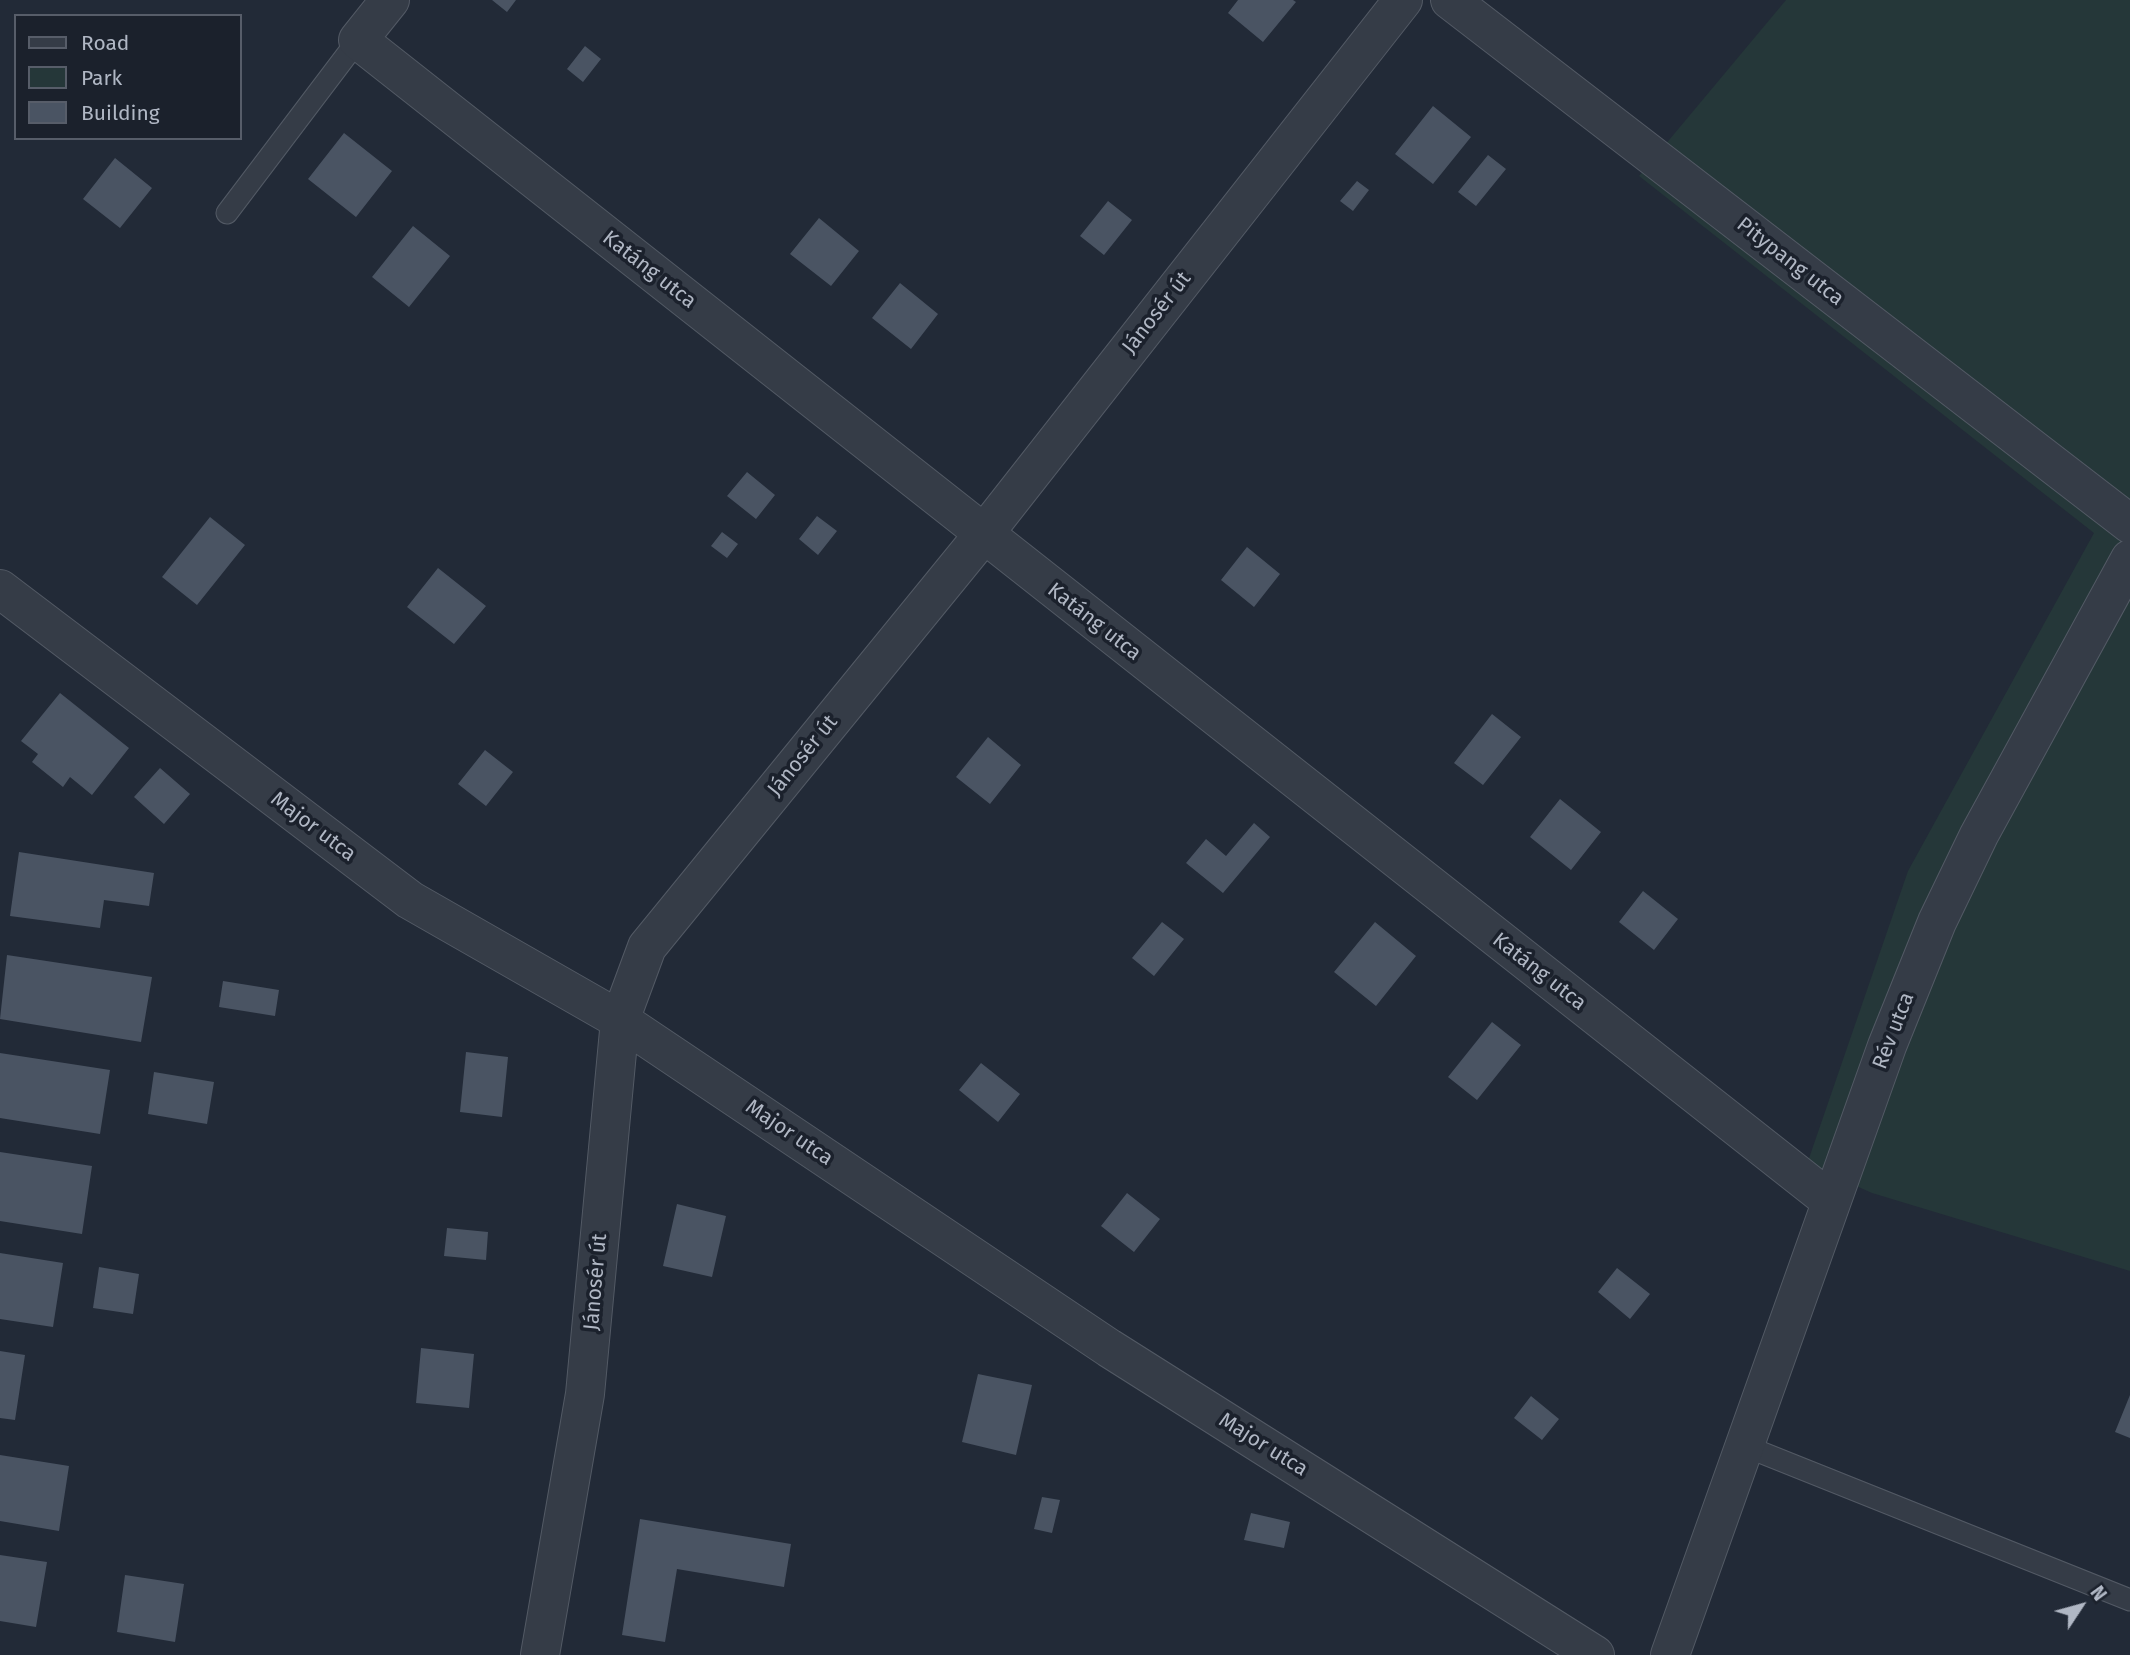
<!DOCTYPE html>
<html>
<head>
<meta charset="utf-8">
<style>
	body { margin:0 }
	#map { position:relative; width:2130px; height:1655px; overflow:hidden; background:#222a37; font-family:"Fira Sans",sans-serif }
	canvas { display:block }
	.legend { position:absolute; left:14px; top:14px; width:228px; height:126px; box-sizing:border-box; background:#1b212c; border:2px solid #575d69; margin:0; padding:9px 12px; list-style:none; font-size:21px; color:#b0b7c4 }
	.legend li { display:flex; align-items:center; gap:14px; height:35px }
	.legend b { width:35px; border:2px solid #575d69 }
	.north { position:absolute; left:2046px; top:1571px; width:70px; height:70px; -webkit-text-stroke:5px #1b212c; paint-order:stroke; rotate:54deg; font-size:19px; font-weight:700; line-height:28px; text-align:center; color:#b0b7c4 }
	.north::after { content:''; display:block; margin:auto; width:24px; height:32px; background:#b0b7c4; clip-path:polygon(50% 0,100% 100%,50% 72%,0 100%) }
</style>
</head>
<body>
<div id="map">
<canvas width="2130" height="1655"></canvas>
<ul class="legend">
<li><b style="height:9px;background:#353c47"></b>Road</li>
<li><b style="height:19px;background:#253739"></b>Park</li>
<li><b style="height:19px;background:#4a5463"></b>Building</li>
</ul>
<div class="north">N</div>
</div>
<script>
const g = document.querySelector('canvas').getContext('2d');
g.lineJoin = 'round';
function fillPath(path, color) {
  g.fillStyle = color;
  g.fill(path, 'evenodd');
}
function shape(rows) {
  const path = new Path2D();
  for (const r of rows) {
    path.moveTo(r[0], r[1]);
    for (let i = 2; i < r.length; i += 2) path.lineTo(r[i], r[i + 1]);
  }
  return path;
}
function stroke(path, color, width, dash) {
  g.strokeStyle = color;
  g.lineWidth = width;
  g.lineCap = dash ? 'butt' : 'round';
  g.setLineDash(dash || []);
  g.stroke(path);
}
function drawText(font, color, halo, rows, align = 'center') {
  g.font = font + ' "Fira Sans",sans-serif';
  g.lineWidth = 7;
  g.setLineDash([]);
  g.textBaseline = 'middle';
  g.strokeStyle = halo;
  g.fillStyle = color;
  for (const [text, x, y, turn = 0] of rows) {
    g.save();
    g.translate(x, y);
    g.rotate((+turn || 0) * Math.PI / 180);
    g.textAlign = isNaN(turn) ? turn : align;
    if (halo) g.strokeText(text, 0, 0);
    g.fillText(text, 0, 0);
    g.restore();
  }
}
fillPath(shape([
	[1786,0,2130,0,2130,1271,1872,1193,1807,1164,1908,871,2094,533,1639,176]
]), '#253739');
fillPath(shape([
	[492,0,516,0,507,12],
	[1238,0,1293,0,1296,2,1263,42,1228,13],
	[585,46,601,59,583,82,567,69],
	[1433,106,1471,137,1433,184,1395,154],
	[344,133,392,171,356,217,308,179],
	[1488,155,1506,169,1476,206,1458,192],
	[115,158,152,188,120,228,83,199],
	[1357,181,1369,190,1353,211,1340,201],
	[1108,201,1132,220,1104,255,1080,236],
	[819,218,859,251,831,286,790,254],
	[413,226,450,256,409,307,372,277],
	[900,283,938,314,911,349,872,318],
	[747,472,775,495,756,519,727,496],
	[817,516,837,531,818,555,799,539],
	[210,517,245,545,197,605,162,577],
	[722,532,738,544,727,558,711,546],
	[1247,547,1280,574,1254,607,1221,580],
	[438,568,486,606,454,644,407,607],
	[60,693,129,748,92,795,70,777,63,787,32,762,38,754,21,741],
	[1492,714,1521,737,1483,785,1454,763],
	[988,737,1021,765,990,804,956,777],
	[485,750,513,772,486,806,458,784],
	[160,768,190,794,164,824,134,797],
	[1560,799,1601,832,1571,870,1530,837],
	[1254,823,1270,837,1223,893,1186,863,1206,839,1226,856],
	[19,852,154,873,149,906,104,900,100,928,10,916],
	[1643,891,1678,919,1654,950,1619,922],
	[1162,922,1184,939,1154,976,1132,958],
	[1375,922,1416,956,1376,1006,1334,972],
	[7,955,152,977,141,1042,0,1019],
	[223,981,279,990,275,1016,219,1007],
	[1492,1022,1521,1045,1477,1100,1448,1077],
	[466,1052,508,1057,502,1117,460,1112],
	[0,1053,110,1070,100,1134,0,1118],
	[981,1063,1020,1094,998,1122,959,1090],
	[154,1072,214,1082,207,1124,148,1114],
	[0,1152,92,1166,82,1234,0,1221],
	[1127,1193,1160,1219,1134,1252,1101,1226],
	[677,1204,726,1216,712,1277,663,1266],
	[447,1228,488,1232,486,1260,444,1256],
	[0,1253,63,1263,53,1327,0,1319],
	[99,1267,139,1274,133,1314,93,1308],
	[1617,1268,1650,1294,1630,1319,1598,1292],
	[421,1348,474,1354,469,1408,416,1403],
	[0,1351,25,1355,15,1420,0,1418],
	[978,1374,1032,1385,1016,1455,962,1442],
	[2130,1395,2130,1438,2115,1432],
	[1531,1396,1559,1419,1542,1440,1514,1418],
	[0,1455,69,1466,59,1531,0,1521],
	[1042,1497,1060,1500,1052,1533,1034,1529],
	[1251,1513,1290,1522,1284,1548,1244,1540],
	[640,1519,791,1544,784,1587,677,1569,665,1642,622,1635],
	[0,1555,47,1562,36,1627,0,1621],
	[125,1575,184,1584,175,1642,117,1632]
]), '#4a5463');
const lane = shape([
	[227,213,358,40],
	[1745,1446,2130,1600]
]);
const street = shape([
	[390,0,358,40,1831,1201],
	[1450,0,2130,524],
	[0,589,410,900,620,1020,1109,1348,1595,1655],
	[540,1655,585,1394,620,1020,647,947,983,535,1403,0],
	[1670,1655,1887,1046,1937,922,1979,835,2130,559]
]);
stroke(lane, '#535a65', 23);
stroke(street, '#535a65', 40);
stroke(lane, '#353c47', 21);
stroke(street, '#353c47', 38);
drawText('21px', '#b0b7c4', '#1b212c', [
	["Pitypang utca",1790,262,38],
	["Katáng utca",649,270,38],
	["Jánosér út",1157,313,-52],
	["Katáng utca",1094,622,38],
	["Jánosér út",803,756,-51],
	["Major utca",313,827,37],
	["Katáng utca",1539,972,38],
	["Rév utca",1894,1031,-69],
	["Major utca",789,1133,34],
	["Jánosér út",596,1282,-85],
	["Major utca",1263,1445,32]
]);
</script>
</body>
</html>
